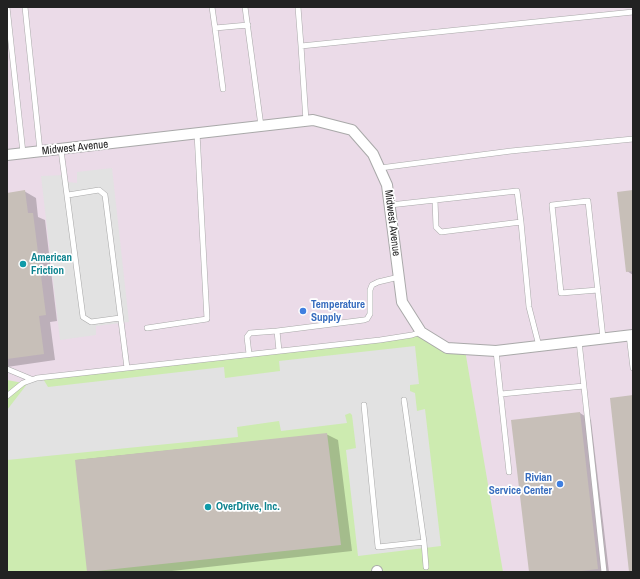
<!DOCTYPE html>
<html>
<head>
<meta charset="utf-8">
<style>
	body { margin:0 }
	#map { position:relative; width:640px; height:579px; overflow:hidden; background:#f2efe9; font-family:"Archivo Narrow",sans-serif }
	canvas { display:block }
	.frame { position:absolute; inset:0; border:8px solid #222; pointer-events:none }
</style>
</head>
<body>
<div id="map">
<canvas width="640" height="579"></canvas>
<div class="frame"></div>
</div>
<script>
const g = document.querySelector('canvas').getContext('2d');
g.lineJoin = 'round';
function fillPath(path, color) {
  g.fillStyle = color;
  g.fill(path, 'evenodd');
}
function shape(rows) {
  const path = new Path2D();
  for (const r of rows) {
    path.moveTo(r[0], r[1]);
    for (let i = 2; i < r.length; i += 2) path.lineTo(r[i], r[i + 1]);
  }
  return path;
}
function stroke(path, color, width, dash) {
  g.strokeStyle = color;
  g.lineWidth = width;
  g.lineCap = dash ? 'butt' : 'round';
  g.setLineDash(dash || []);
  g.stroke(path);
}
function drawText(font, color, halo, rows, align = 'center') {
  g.font = font + ' "Archivo Narrow",sans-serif';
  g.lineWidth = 3.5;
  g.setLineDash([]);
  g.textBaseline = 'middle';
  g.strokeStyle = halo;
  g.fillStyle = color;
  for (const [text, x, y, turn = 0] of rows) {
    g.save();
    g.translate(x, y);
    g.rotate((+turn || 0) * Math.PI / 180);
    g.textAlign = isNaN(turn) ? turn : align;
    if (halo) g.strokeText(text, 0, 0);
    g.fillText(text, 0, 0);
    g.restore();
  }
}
fillPath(shape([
	[7,7,633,7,633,572,7,572]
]), '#ebdbe8');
fillPath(shape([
	[417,334,447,348,465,350,503,572,7,572,7,380,23,383,31,379]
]), '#cdebb0');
fillPath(shape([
	[112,168,129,322,96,326,96,335,60,340,41,176,66,175,68,182,77,183,77,172],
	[415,346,419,384,410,385,410,391,415,393,417,411,425,409,441,546,358,556,346,450,356,448,352,415,350,413,345,415,347,423,281,431,279,421,237,427,238,437,7,460,7,410,31,379,42,377,48,387,224,367,225,378,280,371,279,361]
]), '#e2e2e2');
fillPath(shape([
	[24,191,36,198,38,217,45,220,57,321,50,322,55,360,7,367,7,194],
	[633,191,633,275,627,271],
	[580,413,591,420,609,572,530,572],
	[326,434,338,440,352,551,163,572,88,572,76,460]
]), '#0003');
fillPath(shape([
	[25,190,28,213,33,213,46,315,39,316,44,354,7,359,7,193],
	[633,190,633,271,626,272,617,192],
	[633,395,633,572,629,572,610,398],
	[580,412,598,569,574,572,529,572,511,420],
	[327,433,341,545,87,572,75,460]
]), '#c7bfb8');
const service = shape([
	[7,7,23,153],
	[25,7,40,151],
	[212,7,215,28,248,25],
	[245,7,261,126],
	[298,7,301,46],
	[215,28,223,89],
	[306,121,301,46,633,12],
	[61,150,83,317,91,322,120,318],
	[380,168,511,151,633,139],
	[68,195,99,190,105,195,127,368],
	[435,200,436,227,441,232,521,222],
	[390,205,517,191,521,222,529,307,539,346],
	[598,290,561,293,552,205,588,201,603,338],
	[147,328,207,319,197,133],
	[277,331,364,320,367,319,370,314,370,290,372,285,378,282,399,277],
	[629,335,633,368],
	[579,341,604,572],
	[496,351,509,472],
	[249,354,247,337,250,333,277,331,279,351],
	[7,369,31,379],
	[501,394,584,386],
	[7,396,23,383,37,378,380,340,412,335,421,332],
	[404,400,424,542,426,567],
	[364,405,378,547,424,542]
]);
const minor = shape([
	[7,155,313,120,352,130,373,154,387,185,402,302,421,332,447,348,496,351,633,335],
	[377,571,377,572]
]);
stroke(service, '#a9a9a9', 6);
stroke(minor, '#a9a9a9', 12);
stroke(service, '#fff', 5);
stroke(minor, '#fff', 10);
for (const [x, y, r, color] of [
	[23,264,4,"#0f9aa8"],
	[303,311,4,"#3f7fe0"],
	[560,484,4,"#3f7fe0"],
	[208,507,4,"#0f9aa8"]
]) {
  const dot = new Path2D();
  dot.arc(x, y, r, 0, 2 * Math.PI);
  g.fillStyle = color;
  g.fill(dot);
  stroke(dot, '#fff', 1.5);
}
drawText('11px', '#222', '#fff', [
	["Midwest Avenue",75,148,-6],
	["Midwest Avenue",392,223,83]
]);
drawText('bold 11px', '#0d838f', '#fff', [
	["American",31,258],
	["Friction",31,271],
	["OverDrive, Inc.",216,507]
], 'left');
drawText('bold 11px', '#366cbe', '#fff', [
	["Temperature",311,305],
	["Supply",311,318],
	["Rivian",552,478,"right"],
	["Service Center",552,491,"right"]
], 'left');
</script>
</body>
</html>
